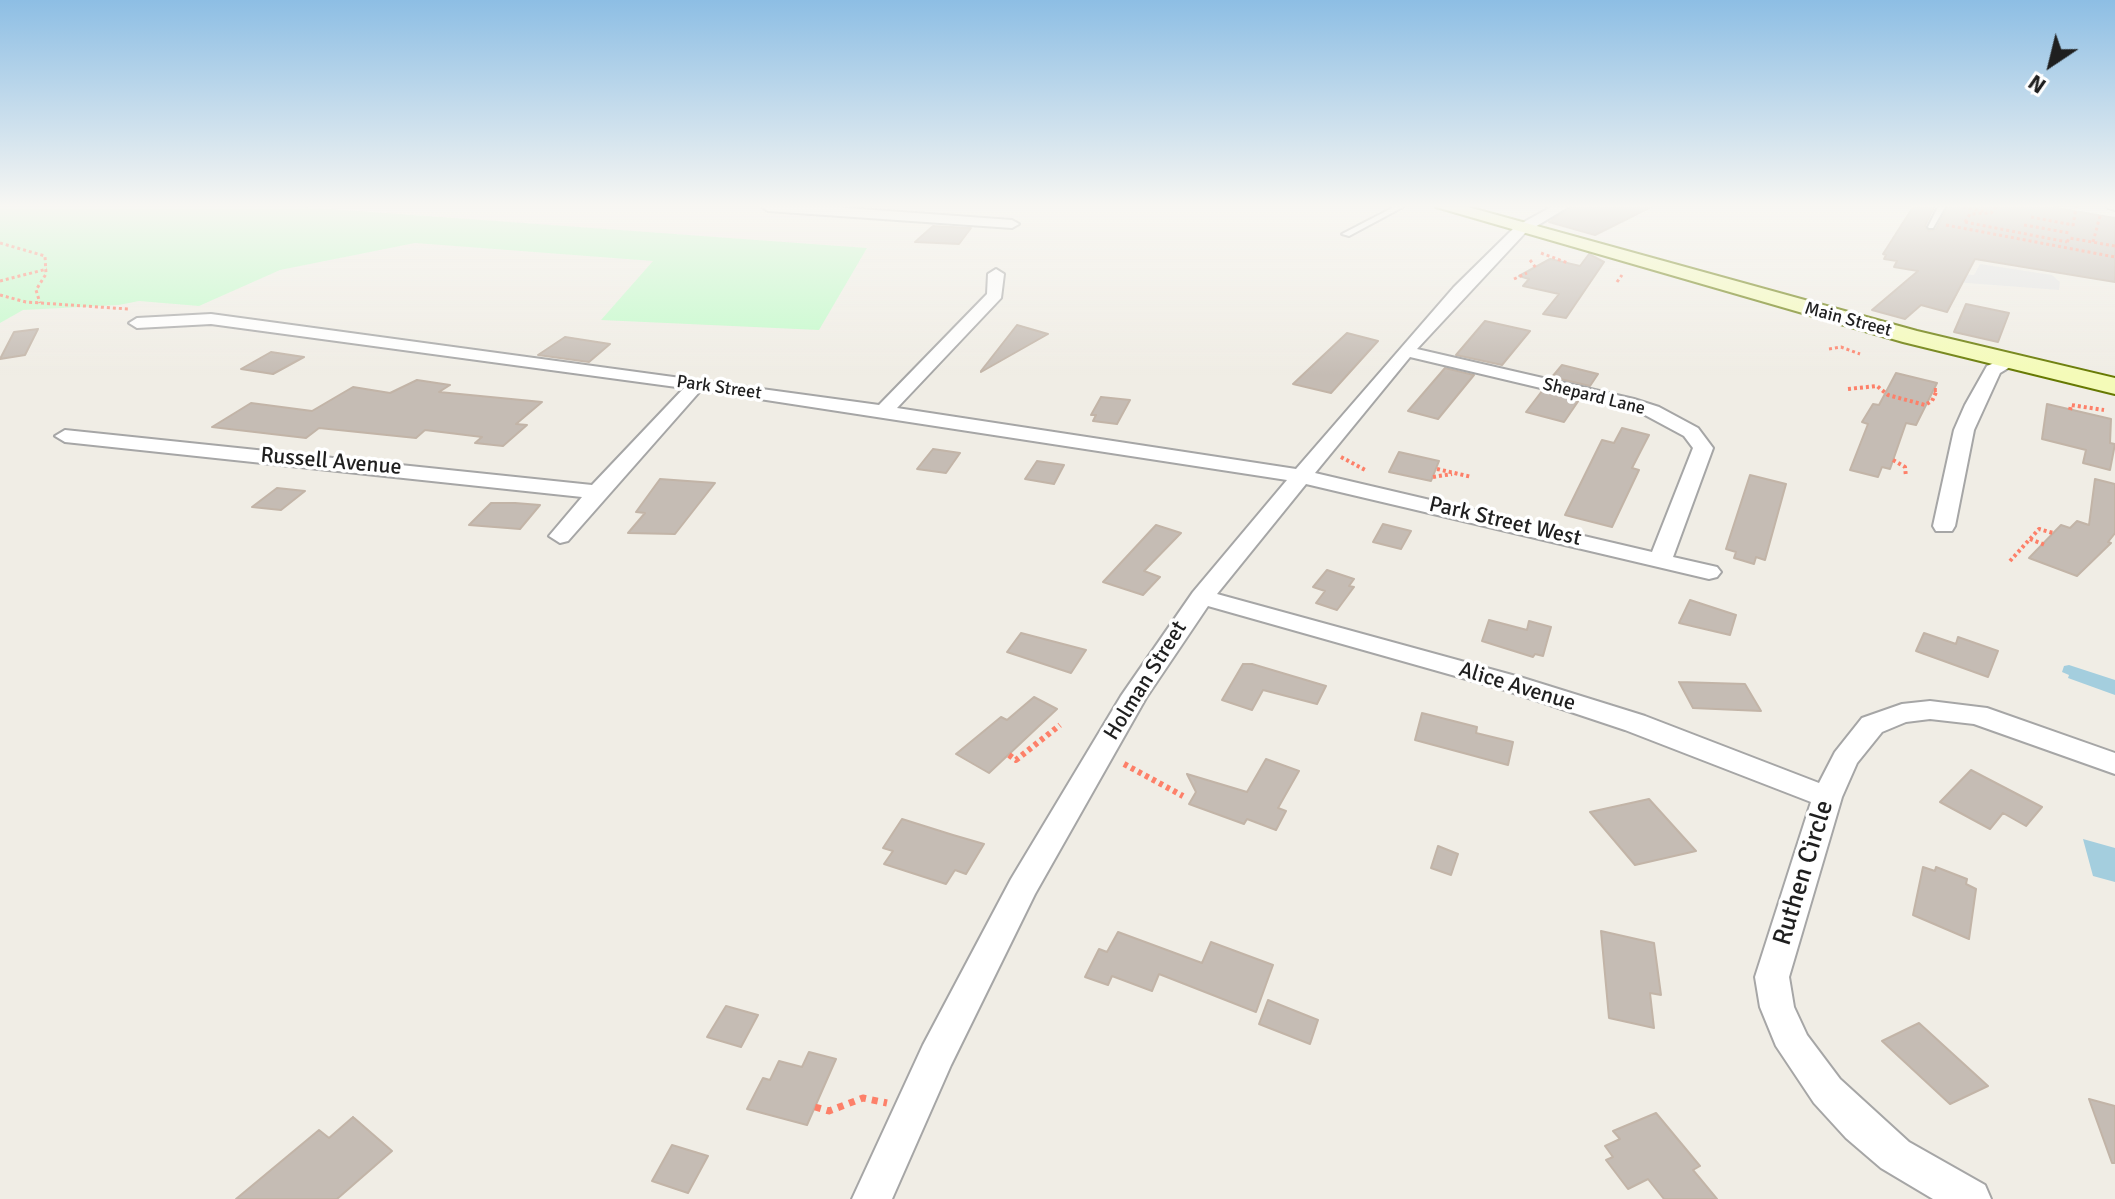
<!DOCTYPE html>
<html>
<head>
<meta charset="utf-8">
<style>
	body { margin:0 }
	#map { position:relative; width:2115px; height:1199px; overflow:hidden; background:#f0ede5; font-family:Signika,sans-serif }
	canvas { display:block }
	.north { position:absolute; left:2011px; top:24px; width:80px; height:80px; -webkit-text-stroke:6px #fff; paint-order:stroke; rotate:215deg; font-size:22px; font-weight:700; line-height:32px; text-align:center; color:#1f1f1f }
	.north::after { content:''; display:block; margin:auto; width:28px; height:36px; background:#1f1f1f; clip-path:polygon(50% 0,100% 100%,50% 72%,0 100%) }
</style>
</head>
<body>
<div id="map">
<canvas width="2115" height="1199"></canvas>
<div class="north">N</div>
</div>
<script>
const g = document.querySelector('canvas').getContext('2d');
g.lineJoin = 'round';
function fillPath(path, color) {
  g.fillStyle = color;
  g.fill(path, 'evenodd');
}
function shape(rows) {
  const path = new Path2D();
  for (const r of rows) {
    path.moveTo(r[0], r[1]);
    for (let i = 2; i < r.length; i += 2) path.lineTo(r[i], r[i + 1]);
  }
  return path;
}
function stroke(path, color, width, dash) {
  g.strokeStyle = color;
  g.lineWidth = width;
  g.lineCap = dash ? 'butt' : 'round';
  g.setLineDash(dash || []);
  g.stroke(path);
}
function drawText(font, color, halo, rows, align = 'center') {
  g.font = font + ' Signika,sans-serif';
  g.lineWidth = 7;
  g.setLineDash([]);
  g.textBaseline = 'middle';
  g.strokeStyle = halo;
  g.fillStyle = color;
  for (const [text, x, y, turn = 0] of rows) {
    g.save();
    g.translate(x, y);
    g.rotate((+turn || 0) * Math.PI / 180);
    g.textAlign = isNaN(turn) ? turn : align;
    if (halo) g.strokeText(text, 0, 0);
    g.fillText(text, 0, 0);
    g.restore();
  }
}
fillPath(shape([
	[0,207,304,207,867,248,819,330,601,320,653,261,415,243,280,270,199,306,139,301,119,305,23,310,0,323]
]), '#c1fbc9');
fillPath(shape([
	[1980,264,2052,275,2060,282,2059,290,1954,282,1949,273,1974,275]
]), '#e3e3e3');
fillPath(shape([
	[2069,665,2115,680,2115,695,2068,678,2069,675,2062,672,2064,666],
	[2083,839,2115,848,2115,882,2093,876]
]), '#a4cede');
const building = shape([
	[1571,207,1651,207,1595,235,1549,222,1571,207],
	[1913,207,1934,207,1925,226,1929,231,1936,229,1948,207,2052,207,2115,218,2115,282,1975,259,1947,312,1921,305,1905,319,1872,310,1918,271,1894,267,1897,261,1884,259,1886,255,1883,254,1913,207],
	[933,226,971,228,959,244,915,242,933,226],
	[1589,254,1604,262,1566,318,1543,314,1559,294,1523,286,1529,279,1519,276,1550,259,1580,266,1589,254],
	[1966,304,2009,313,1998,342,1954,332,1966,304],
	[1485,321,1530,331,1502,365,1456,355,1485,321],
	[1017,325,1048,334,981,372,981,371,1017,325],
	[38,329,25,355,0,359,14,332,38,329],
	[1347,333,1378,341,1331,393,1293,384,1347,333],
	[565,337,610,344,589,362,538,355,565,337],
	[271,352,304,357,273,374,241,369,271,352],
	[1562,365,1598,374,1590,386,1552,377,1562,365],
	[1445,368,1474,375,1438,419,1408,411,1445,368],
	[1896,373,1937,383,1916,425,1906,423,1890,469,1882,467,1878,477,1850,470,1868,424,1862,422,1873,404,1879,405,1896,373],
	[417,380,450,385,439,392,542,402,516,424,527,425,503,446,475,443,482,437,425,430,416,438,319,428,306,438,212,427,251,403,312,411,353,387,390,393,417,380],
	[1542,391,1579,400,1564,422,1526,412,1542,391],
	[1101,397,1130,400,1117,424,1093,421,1096,415,1091,415,1101,397],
	[2047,404,2111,419,2110,443,2115,444,2110,470,2083,463,2086,450,2042,439,2047,404],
	[1622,428,1649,435,1632,468,1639,470,1612,527,1565,515,1602,440,1614,443,1622,428],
	[933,449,960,453,946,473,917,469,933,449],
	[1399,452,1439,461,1431,481,1389,472,1399,452],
	[1037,461,1064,465,1054,484,1025,479,1037,461],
	[1750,475,1786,484,1765,560,1756,557,1754,564,1734,558,1736,552,1726,549,1750,475],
	[660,479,715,483,675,534,628,533,645,513,636,512,660,479],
	[2095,479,2115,484,2115,533,2108,542,2111,543,2077,576,2029,558,2061,525,2070,528,2077,521,2089,525,2095,479],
	[277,488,305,491,281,510,252,507,277,488],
	[491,503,515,503,540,505,520,529,469,525,491,503],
	[1383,524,1411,531,1401,549,1373,542,1383,524],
	[1156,525,1181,533,1144,571,1160,577,1143,595,1103,582,1156,525],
	[1327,570,1354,579,1349,586,1354,587,1337,610,1316,603,1325,591,1313,587,1327,570],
	[1690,600,1736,615,1730,635,1679,623,1690,600],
	[1489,620,1527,630,1529,621,1551,627,1543,656,1535,654,1533,657,1482,641,1489,620],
	[1021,633,1086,650,1071,673,1007,652,1021,633],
	[1924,633,1956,644,1958,637,1998,651,1988,677,1916,651,1924,633],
	[1243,664,1252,664,1326,686,1317,704,1263,690,1252,710,1222,700,1243,664],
	[1679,682,1745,684,1761,711,1693,708,1679,682],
	[1034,697,1057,709,989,773,956,754,1001,717,1007,720,1034,697],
	[1422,713,1477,727,1476,733,1513,742,1508,765,1415,740,1422,713],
	[1266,759,1299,771,1278,808,1286,811,1276,830,1247,819,1244,824,1189,804,1196,792,1187,774,1247,792,1266,759],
	[1971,770,2042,807,2026,826,2003,813,1990,829,1940,802,1971,770],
	[1649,799,1696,851,1635,865,1590,812,1649,799],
	[902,819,953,835,984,844,966,874,955,870,946,884,884,864,893,851,883,848,902,819],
	[1438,846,1458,854,1451,875,1431,868,1438,846],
	[1923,867,1935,871,1936,867,1967,879,1966,884,1976,889,1969,939,1913,915,1923,867],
	[1601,931,1654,943,1661,995,1650,993,1654,1028,1609,1018,1601,931],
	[1118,932,1202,963,1211,942,1273,965,1256,1012,1159,974,1152,991,1112,976,1108,985,1085,977,1099,949,1107,952,1118,932],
	[1268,1000,1318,1020,1310,1044,1259,1024,1268,1000],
	[726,1006,758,1015,741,1047,707,1037,726,1006],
	[1919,1023,1988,1086,1950,1104,1882,1041,1919,1023],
	[809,1052,836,1059,807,1125,747,1109,763,1078,770,1080,779,1061,802,1067,809,1052],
	[2089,1099,2115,1106,2115,1163,2112,1163,2089,1099],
	[1656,1113,1700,1166,1693,1170,1717,1199,1664,1199,1648,1179,1628,1189,1606,1160,1613,1157,1605,1146,1620,1139,1613,1131,1656,1113],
	[353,1117,392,1151,337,1199,236,1199,319,1130,329,1138,353,1117],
	[672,1145,708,1156,688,1193,652,1181,672,1145]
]);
fillPath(building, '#c5bcb4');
stroke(building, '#c2b4a7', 2);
const service = shape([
	[1394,207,1403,207,1349,236,1342,234,1394,207],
	[1938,207,1945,207,1933,228,1929,228,1928,227,1938,207],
	[2107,207,2115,207,2115,210,2108,208,2107,207]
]);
const minor = shape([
	[762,207,833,207,1012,220,1019,224,1012,228,768,211,762,207],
	[1551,207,1568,207,1525,233,1417,349,1634,399,1659,407,1698,428,1713,448,1673,557,1717,567,1721,572,1717,577,1709,579,1306,484,1217,594,1523,678,1645,716,1819,783,1835,752,1862,718,1902,704,1930,701,1987,708,2115,753,2115,774,1974,724,1930,719,1906,722,1882,732,1857,763,1842,797,1789,977,1794,1007,1807,1035,1840,1079,1909,1142,1985,1185,1991,1199,1933,1199,1881,1168,1846,1138,1814,1103,1776,1046,1760,1007,1755,977,1811,802,1625,730,1505,690,1208,606,1146,698,1035,894,951,1065,892,1199,852,1199,923,1045,1011,879,1121,696,1193,592,1287,480,701,390,568,541,560,543,549,536,582,497,65,442,55,436,65,430,592,485,684,388,211,324,137,328,129,323,137,318,211,314,879,405,987,294,988,274,996,269,1004,274,1001,298,897,408,1296,469,1454,287,1515,227,1551,207],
	[1410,357,1621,407,1645,415,1684,436,1693,448,1652,552,1315,473,1410,357],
	[2011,356,2020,361,2000,373,1974,430,1955,526,1952,531,1936,531,1933,526,1954,430,1965,405,1987,366,2011,356]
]);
const secondary = shape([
	[1436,207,1468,207,1917,331,2115,378,2115,394,1903,342,1436,207]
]);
stroke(service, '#a6a6a6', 4);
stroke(minor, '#a6a6a6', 4);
stroke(secondary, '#667902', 4);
stroke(shape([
	[1963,207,1987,212],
	[2031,217,2073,225],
	[1965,222,2067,242],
	[1965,222,1970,214,1991,213,1996,207],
	[1946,225,2115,257],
	[2024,225,2070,233],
	[2073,226,2076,207],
	[2067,242,2069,238,2115,246],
	[2093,242,2100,216],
	[0,243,45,256,46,274,36,290,40,303],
	[1541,253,1568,263],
	[1530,260,1536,268],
	[1514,279,1527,273],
	[0,281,47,269],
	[1617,282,1622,275],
	[0,295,26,302,128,309],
	[1829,349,1841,347,1860,354]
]), '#fd8069', 3, [3, 3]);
stroke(shape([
	[1848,389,1877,386,1888,395,1925,405,1932,401,1937,390,1934,390],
	[2070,410,2071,405,2104,410],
	[1341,457,1367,471],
	[1893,460,1905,467,1906,477],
	[1437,469,1472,477],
	[1433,477,1452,474],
	[2030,539,2045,545],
	[2010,561,2039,529,2053,533]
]), '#fd8069', 4, [3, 3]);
stroke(shape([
	[1009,755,1016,760,1060,725],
	[1124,764,1183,796]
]), '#fd8069', 6, [4, 4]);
stroke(shape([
	[815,1107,829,1111,863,1098,887,1103]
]), '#fd8069', 7, [6, 6]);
fillPath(service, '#fff');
fillPath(minor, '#fff');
fillPath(secondary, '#f4fbb8');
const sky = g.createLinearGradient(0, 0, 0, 375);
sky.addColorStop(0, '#8dbee4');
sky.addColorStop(0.55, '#f8f7f3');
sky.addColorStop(1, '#f8f7f300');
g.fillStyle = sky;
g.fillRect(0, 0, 2115, 375);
drawText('18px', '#1f1f1f', '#fff', [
	["Main Street",1848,320,15],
	["Park Street",719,388,8],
	["Shepard Lane",1594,397,14]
]);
drawText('22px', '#1f1f1f', '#fff', [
	["Russell Avenue",331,462,5],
	["Park Street West",1505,522,13],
	["Holman Street",1146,681,-58],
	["Alice Avenue",1517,687,17]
]);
drawText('26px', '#1f1f1f', '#fff', [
	["Ruthen Circle",1804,873,-73]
]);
</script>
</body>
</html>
